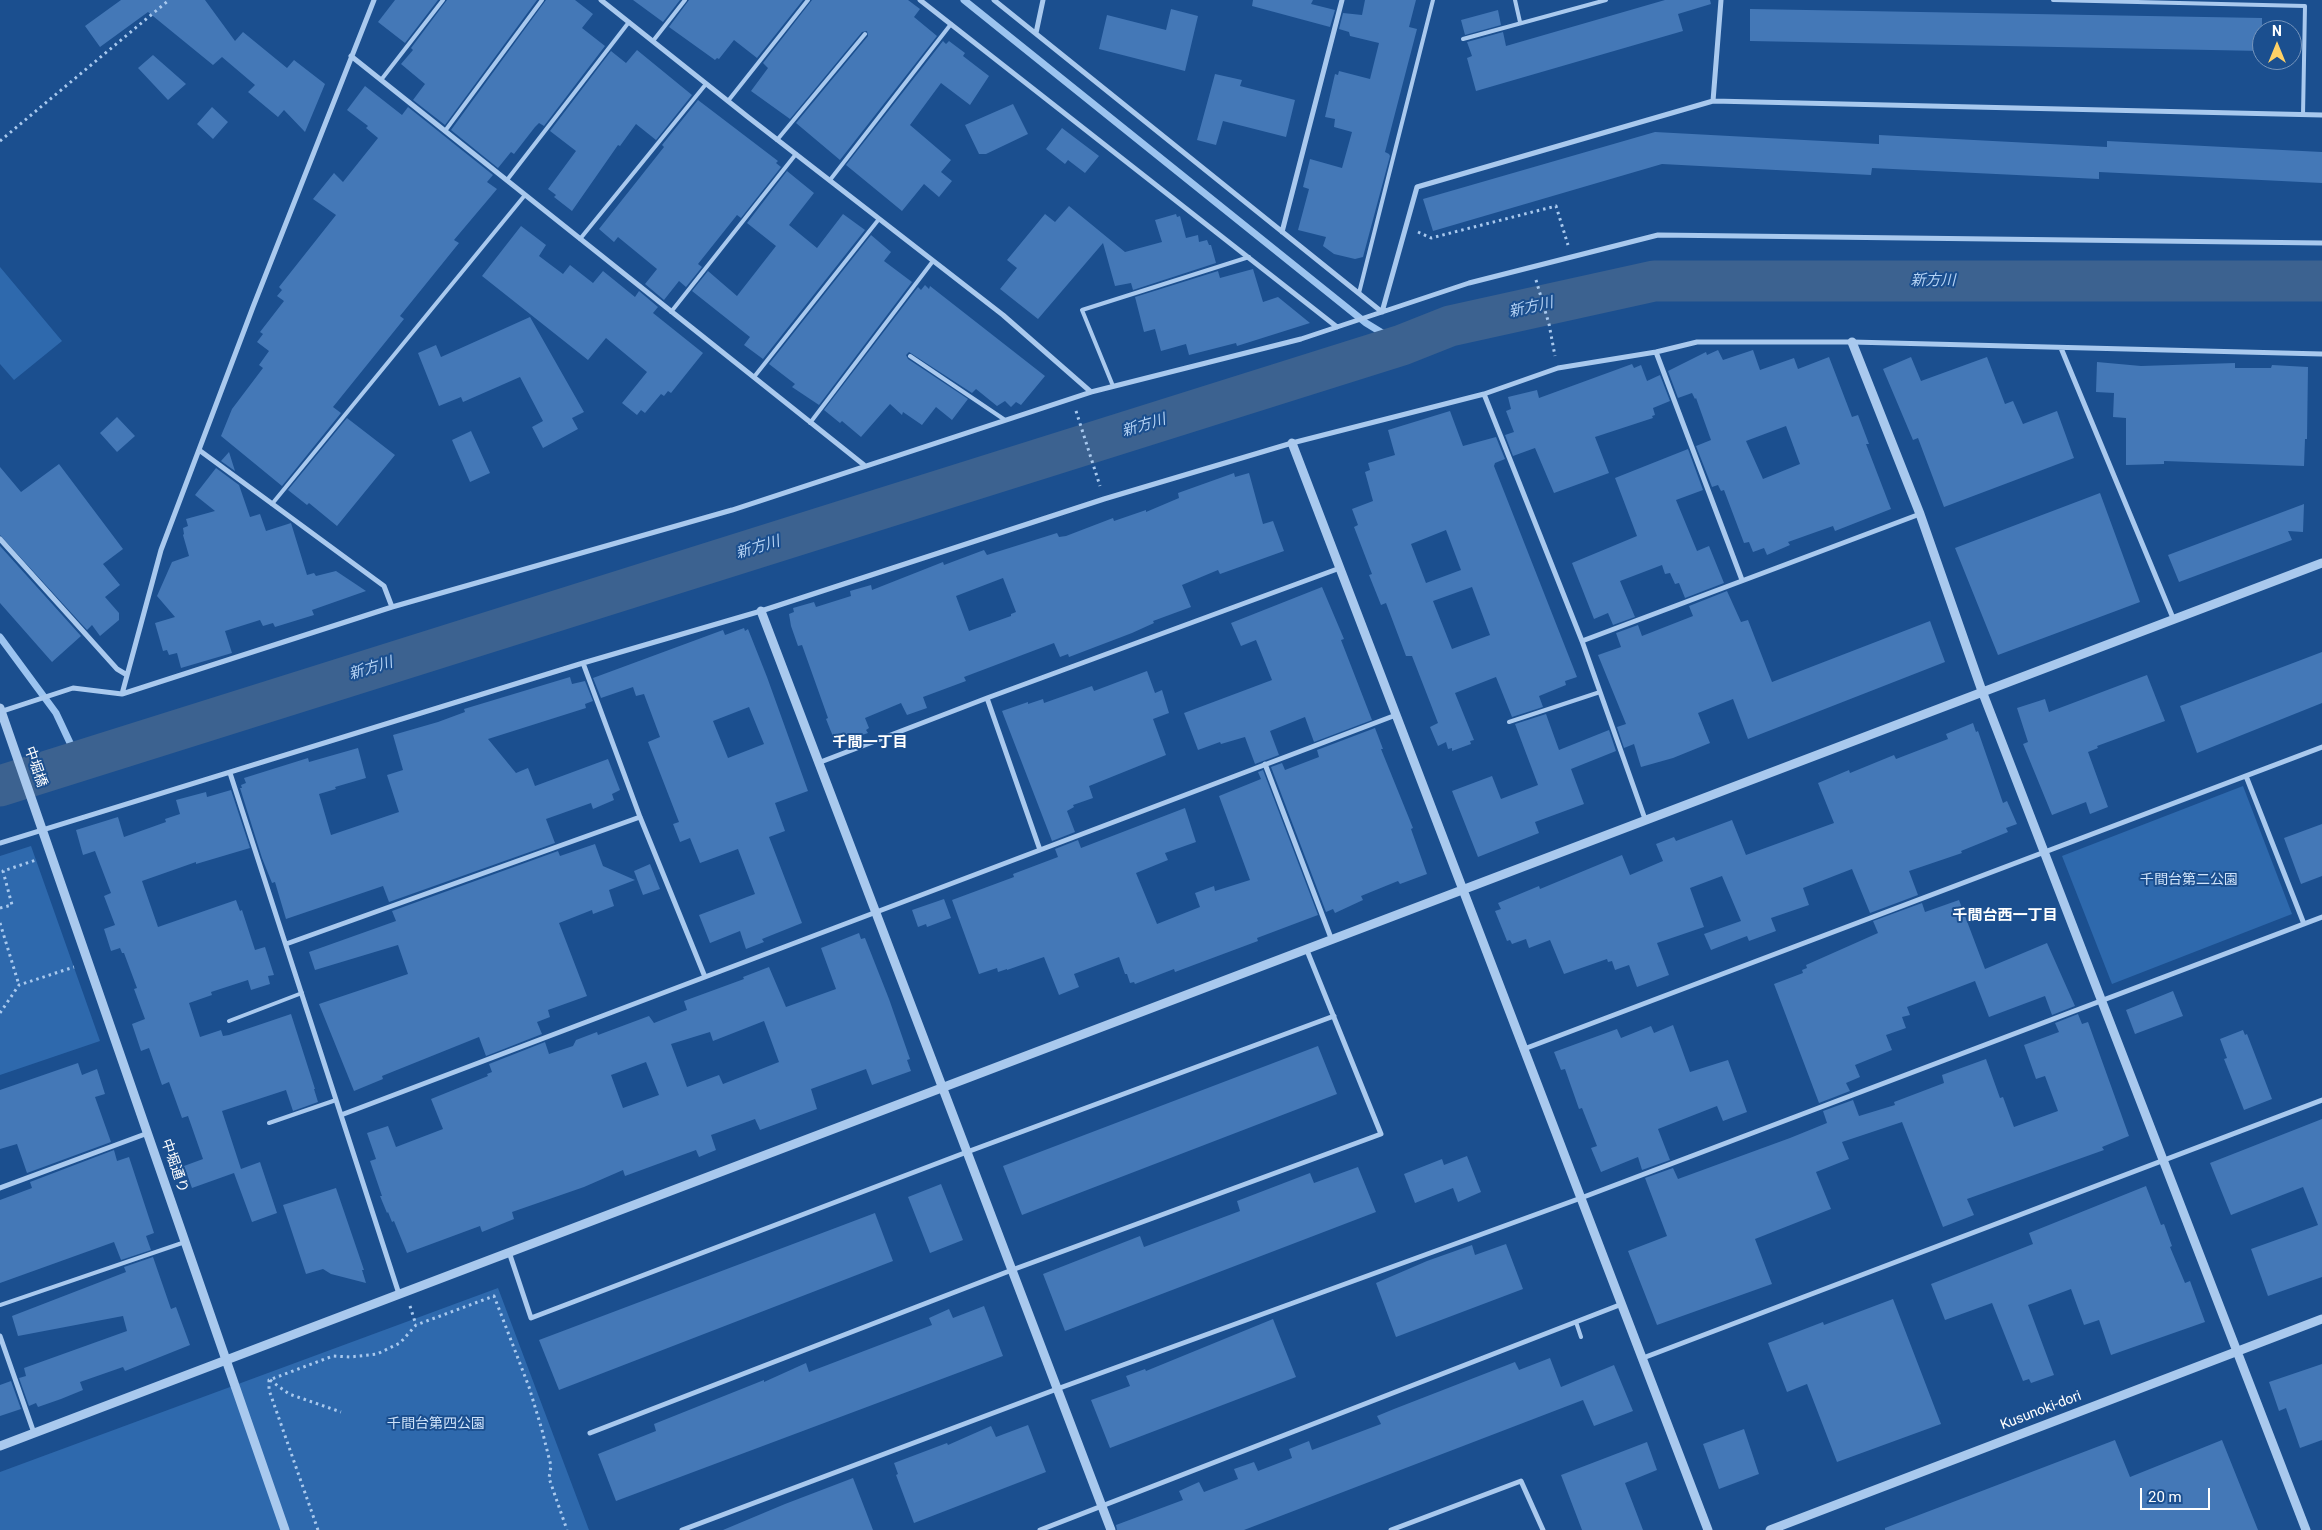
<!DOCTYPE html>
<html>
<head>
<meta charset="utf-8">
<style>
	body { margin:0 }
	#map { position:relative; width:2322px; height:1530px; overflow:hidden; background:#1b4f8f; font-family:Roboto,sans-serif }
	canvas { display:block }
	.north { position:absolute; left:2252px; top:20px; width:50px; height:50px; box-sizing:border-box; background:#1b4f8f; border:1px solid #7695bc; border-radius:50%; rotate:0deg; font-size:14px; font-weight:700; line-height:20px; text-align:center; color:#fff }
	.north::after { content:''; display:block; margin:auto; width:18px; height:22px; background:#ffd166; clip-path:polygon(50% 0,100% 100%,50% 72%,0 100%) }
	.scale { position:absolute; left:2140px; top:1488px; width:70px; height:22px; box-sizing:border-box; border:2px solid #fff; border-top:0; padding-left:6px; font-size:15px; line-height:18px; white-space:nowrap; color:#fff; -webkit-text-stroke:4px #1b4f8f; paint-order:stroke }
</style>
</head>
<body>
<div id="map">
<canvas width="2322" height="1530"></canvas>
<div class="north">N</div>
<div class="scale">20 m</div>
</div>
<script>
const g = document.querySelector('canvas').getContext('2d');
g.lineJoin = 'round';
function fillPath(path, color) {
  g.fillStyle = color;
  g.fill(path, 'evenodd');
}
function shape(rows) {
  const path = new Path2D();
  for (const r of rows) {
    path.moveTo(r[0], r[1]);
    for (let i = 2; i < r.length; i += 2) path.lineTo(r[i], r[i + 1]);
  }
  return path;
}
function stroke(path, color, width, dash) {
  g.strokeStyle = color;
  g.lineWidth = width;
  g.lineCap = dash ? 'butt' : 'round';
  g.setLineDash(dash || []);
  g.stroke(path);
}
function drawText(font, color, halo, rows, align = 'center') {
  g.font = font + ' Roboto,"Noto Sans JP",sans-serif';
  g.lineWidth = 4;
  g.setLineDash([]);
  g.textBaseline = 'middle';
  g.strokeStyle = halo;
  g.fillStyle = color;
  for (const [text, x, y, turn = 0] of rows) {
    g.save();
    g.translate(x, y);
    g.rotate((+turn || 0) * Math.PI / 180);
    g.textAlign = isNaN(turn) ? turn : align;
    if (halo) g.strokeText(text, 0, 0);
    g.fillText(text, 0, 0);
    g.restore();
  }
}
fillPath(shape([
	[0,267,62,341,14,380,0,364],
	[2243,786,2292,914,2112,984,2062,856],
	[31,846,100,1041,0,1075,0,856],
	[498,1288,589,1530,0,1530,0,1472]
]), '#2e69ad');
stroke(shape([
	[964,0,1366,323,1402,345],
	[0,637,56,713,79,762]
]), '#9cc4f0', 7);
stroke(shape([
	[0,786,1402,345,1450,326,1654,281,2322,281]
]), '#3c6290', 41);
fillPath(shape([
	[121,0,205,0,235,41,243,32,287,68,294,60,325,84,305,132,284,110,278,117,248,92,255,85,222,57,213,65,148,12,100,47,85,26],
	[395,0,438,0,405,43,378,22],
	[447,0,537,0,445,125,413,100,425,84,401,64,413,50,411,48],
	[546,0,575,0,593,14,582,28,605,46,544,126,539,123,535,127,514,154,511,152,498,168,451,130],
	[633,0,680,0,663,22],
	[689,0,803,0,757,58,734,40,719,59,717,58,715,60,669,27],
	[812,0,908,0,920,9,914,17,937,36,840,160,796,123,868,36,867,31,862,32,790,119,751,91,768,68,763,63],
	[1253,0,1313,0,1311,4,1335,10,1330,27,1252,6],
	[1365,0,1416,0,1409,27,1417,29,1385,152,1389,154,1390,156,1363,257,1355,259,1334,254,1323,246,1326,237,1298,230,1309,189,1303,187,1310,159,1342,168,1352,132,1334,127,1335,119,1325,117,1335,74,1338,75,1339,71,1370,79,1379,43,1350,36,1349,32,1339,29,1343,13,1362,15],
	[1665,0,1710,0,1711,4,1678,14,1683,31,1476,91,1467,58,1472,56,1467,42,1503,32,1506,46],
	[1171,9,1198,16,1185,71,1099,49,1107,15,1166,30],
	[1750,9,2262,18,2262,51,1750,41],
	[1498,10,1501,25,1465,35,1461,20],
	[943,41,946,44,949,41,965,53,963,56,989,76,970,105,941,83,910,125,951,160,941,172,952,181,939,197,924,184,902,211,846,165],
	[637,50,692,95,656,140,636,124,620,146,618,145,572,211,554,197,556,195,548,189,576,151,550,131,611,51,626,63],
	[153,55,186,84,168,100,138,68],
	[1215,74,1242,80,1240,86,1295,100,1286,137,1223,121,1216,145,1197,140],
	[365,86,402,115,408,107,493,175,487,182,497,189,454,240,459,243,400,316,404,319,333,407,341,413,282,486,221,436,232,409,263,368,259,365,269,351,257,342,263,334,260,332,284,301,277,296,282,290,279,287,336,215,313,199,334,173,343,182,378,138,366,128,368,126,347,110],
	[698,100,778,161,776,163,781,167,741,218,737,215,698,264,702,267,686,287,679,281,664,300,645,284,657,269,618,237,614,242,599,229,664,147,662,145],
	[1013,104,1028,134,986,154,979,154,965,125],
	[212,107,228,122,213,139,197,124],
	[1062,128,1099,156,1085,173,1068,160,1065,164,1046,149],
	[1655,132,1879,144,1879,135,2107,147,2107,141,2322,152,2322,183,2099,172,2099,179,1872,168,1871,175,1662,164,1433,231,1423,199],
	[787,171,814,193,789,225,817,248,843,214,865,230,763,359,744,345,750,337,692,291,708,271,737,296,776,246,747,223],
	[1069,206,1125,252,1162,242,1155,220,1176,214,1177,217,1180,216,1186,238,1198,235,1199,242,1207,240,1209,245,1211,245,1216,263,1133,290,1131,283,1115,286,1103,243,1038,319,1000,289,1017,268,1007,260,1045,214,1055,222],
	[521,226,546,245,539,256,563,274,570,265,593,283,603,271,635,297,639,291,658,307,653,313,703,353,671,393,668,391,664,396,661,394,645,413,641,410,637,415,622,403,647,372,606,338,588,360,482,276],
	[871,235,891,252,884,261,912,282,819,405,792,387,795,384,769,364],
	[1253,269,1263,302,1278,297,1310,323,1237,346,1236,343,1189,355,1186,344,1161,351,1155,329,1144,332,1135,297,1218,271,1220,278],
	[925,285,929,289,930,286,1045,376,1021,405,1016,402,1011,407,1005,401,997,406,976,389,972,393,909,352,906,355,908,359,968,399,952,420,936,407,922,425,903,412,902,415,890,404,861,437,842,421,840,423,824,410,918,287,921,290],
	[530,317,584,412,572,418,578,429,543,448,532,427,543,421,520,377,463,402,461,397,439,406,418,353,436,345,441,357],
	[1718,350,1723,360,1753,350,1760,370,1794,358,1798,369,1829,357,1852,417,1858,415,1869,444,1866,444,1891,509,1835,531,1833,526,1788,542,1790,545,1767,555,1764,548,1753,552,1749,542,1744,543,1724,490,1721,491,1718,485,1712,487,1696,446,1711,440,1696,398,1695,399,1692,393,1678,398,1668,371,1706,352,1707,355],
	[1786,426,1800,464,1763,479,1746,441],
	[1911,357,1921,381,1987,357,2005,404,2013,401,2023,424,2057,411,2074,458,1944,507,1918,438,1913,440,1883,369],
	[2097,362,2141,366,2235,363,2235,368,2271,368,2272,365,2308,367,2307,439,2305,439,2304,466,2164,461,2164,464,2126,465,2126,418,2113,417,2114,393,2096,392],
	[1632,364,1634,368,1641,365,1647,381,1660,375,1670,401,1653,408,1655,415,1652,416,1653,418,1595,437,1609,473,1554,493,1535,448,1513,456,1505,435,1514,432,1506,411,1511,409,1508,397,1537,390,1539,398],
	[1450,411,1463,446,1496,437,1505,459,1495,463,1494,466,1577,677,1565,681,1566,685,1539,696,1543,707,1512,717,1496,677,1455,693,1474,740,1470,741,1471,744,1452,751,1452,748,1448,749,1446,742,1438,746,1430,727,1438,723,1412,656,1406,656,1386,603,1381,605,1369,575,1372,574,1354,527,1358,525,1352,509,1373,501,1365,472,1370,470,1368,463,1395,455,1388,430],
	[1446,530,1461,570,1426,583,1411,544],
	[1472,587,1490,635,1452,649,1433,601],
	[117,417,135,436,117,452,100,433],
	[347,418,395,455,337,526,309,503,307,505,288,490],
	[471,431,490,473,470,482,452,440],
	[1688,449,1703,490,1676,500,1697,551,1709,546,1724,583,1685,598,1679,583,1675,584,1670,573,1665,574,1662,565,1620,581,1635,617,1613,625,1608,613,1594,619,1572,563,1637,536,1615,478],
	[229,452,235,471,221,461],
	[59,464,123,549,103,564,120,585,105,597,119,613,119,620,100,636,92,625,87,630,0,535,0,467,21,492],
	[216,468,239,485,250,517,260,514,266,531,291,523,307,575,314,573,316,576,336,571,366,591,312,610,314,615,275,627,273,623,263,626,260,620,225,631,232,653,181,668,177,653,169,655,167,650,163,651,155,623,175,617,157,596,172,562,189,556,183,535,184,534,183,528,188,526,186,519,215,511,195,495],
	[1234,473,1235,477,1249,473,1263,524,1273,521,1284,551,1220,574,1218,570,1182,585,1191,607,1153,621,1154,623,1132,633,1069,657,1068,654,1060,657,1054,643,964,677,966,681,923,697,927,708,907,715,901,703,865,718,869,728,866,730,868,733,836,744,826,719,828,718,802,645,798,646,791,626,789,614,794,612,793,608,814,602,816,607,851,596,850,591,871,585,872,590,943,562,944,565,984,550,987,555,1057,533,1059,537,1066,536,1113,518,1114,521,1146,510,1146,512,1179,498,1178,493],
	[1003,578,1016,612,1011,614,1011,616,969,631,956,596],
	[2100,493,2140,602,1998,655,1955,548],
	[2304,504,2303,532,2288,531,2292,540,2179,582,2168,555],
	[0,546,81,636,52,662,0,603],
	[1322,587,1344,639,1341,640,1372,720,1314,742,1305,717,1270,731,1279,755,1255,764,1245,737,1221,744,1220,742,1198,750,1184,713,1272,680,1256,640,1241,646,1231,623],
	[1727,591,1741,622,1748,620,1772,682,1930,621,1945,662,1748,739,1733,699,1698,713,1710,743,1673,758,1641,767,1634,744,1624,748,1617,727,1626,724,1598,655,1621,647,1616,633,1638,625,1642,636,1693,616,1689,606],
	[744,628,745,631,748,629,767,677,808,791,775,803,785,831,769,837,802,923,762,939,764,942,746,949,740,931,710,943,699,915,755,894,738,849,700,863,690,838,680,842,673,824,679,822,648,742,660,737,644,694,636,696,633,687,601,698,593,678,723,630,725,635],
	[749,707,764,744,728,758,713,721],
	[2322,652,2322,703,2197,753,2180,706],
	[1147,671,1155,693,1162,690,1169,713,1153,719,1166,755,1089,786,1093,798,1073,805,1074,807,1067,811,1075,832,1052,841,1002,711,1028,702,1028,704,1043,699,1044,703,1092,686,1094,691],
	[2147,675,2165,721,2097,746,2098,748,2088,752,2108,807,2090,814,2086,802,2052,815,2023,744,2028,742,2017,708,2045,699,2049,712],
	[570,677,572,684,585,681,593,701,585,704,586,708,488,739,516,773,528,768,535,786,608,759,620,790,612,794,614,800,593,809,591,803,546,819,555,843,389,902,383,886,286,919,275,882,272,883,262,858,240,788,242,788,241,785,246,783,244,778,308,758,309,762,358,748,366,778,335,787,336,789,319,794,331,835,399,812,387,775,403,770,393,735,438,722,465,712,464,709],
	[1546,714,1559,750,1609,730,1616,751,1571,769,1584,804,1535,822,1539,833,1478,857,1452,791,1492,776,1501,799,1538,785,1515,724],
	[1973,723,1976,732,1978,731,2003,803,2007,801,2017,824,2006,828,2008,832,1961,851,1962,853,1909,871,1918,895,1870,913,1852,869,1803,888,1809,905,1771,918,1776,931,1749,941,1747,936,1711,950,1704,934,1741,921,1722,876,1690,888,1704,927,1657,943,1669,975,1637,987,1629,965,1615,970,1612,961,1608,962,1607,959,1564,974,1550,940,1529,948,1526,939,1512,944,1510,940,1507,941,1495,911,1501,909,1498,903,1539,886,1540,889,1622,855,1630,875,1663,861,1656,844,1674,837,1676,841,1732,820,1746,855,1834,823,1818,783,1849,770,1850,773,1894,755,1896,759,1948,739,1946,734],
	[1375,728,1383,749,1381,749,1413,828,1411,829,1427,874,1400,884,1398,881,1361,896,1363,900,1335,913,1333,909,1326,912,1271,767,1282,763,1285,770,1319,757,1317,750],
	[1263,770,1318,915,1257,938,1258,941,1175,972,1174,969,1135,984,1134,982,1130,983,1127,974,1125,974,1119,957,1074,974,1079,987,1059,995,1044,957,1007,970,1007,969,998,972,997,968,979,974,952,900,1014,877,1013,874,1058,857,1055,849,1078,840,1081,848,1185,808,1196,842,1165,853,1168,860,1136,873,1157,924,1200,907,1195,893,1214,886,1215,891,1250,880,1219,796,1261,779,1258,772],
	[231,790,250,848,196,864,196,862,142,881,158,927,236,900,240,911,242,910,255,950,265,947,274,975,268,976,270,984,251,990,248,980,211,992,212,995,189,1003,200,1037,221,1030,223,1036,229,1035,291,1014,315,1089,314,1089,318,1102,293,1111,286,1090,222,1111,241,1169,260,1162,277,1213,252,1222,234,1173,192,1188,184,1166,203,1159,188,1116,182,1118,169,1082,162,1085,149,1048,141,1051,132,1024,145,1019,134,989,137,988,124,953,122,953,120,948,111,951,104,929,115,925,104,896,111,893,95,851,83,855,76,830,118,817,124,837,166,822,165,819,180,814,176,800,206,792,207,797],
	[2322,824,2322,876,2301,884,2284,838],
	[595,844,603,866,635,880,609,890,614,906,593,914,592,910,559,923,587,996,548,1010,550,1017,537,1022,542,1034,486,1056,479,1037,382,1076,383,1079,354,1091,319,1004,408,974,398,945,315,970,309,952,396,921,392,911,558,851,560,856],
	[650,864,660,889,643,895,634,871],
	[944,899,951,918,927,927,926,924,918,927,912,910],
	[1959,900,1985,969,2047,943,2075,1006,2052,1015,2045,996,1989,1017,1975,981,1907,1007,1910,1015,1902,1017,1906,1028,1886,1035,1892,1050,1855,1065,1860,1077,1846,1083,1850,1091,1819,1103,1774,984,1803,973,1802,970,1807,968,1806,965,1878,933,1873,921,1922,903,1925,912],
	[859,933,861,939,865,938,889,999,910,1059,907,1060,911,1071,872,1085,866,1069,811,1089,817,1109,760,1130,755,1119,711,1135,716,1150,699,1157,696,1150,625,1176,623,1170,584,1187,512,1212,514,1219,482,1232,480,1226,407,1253,394,1221,392,1222,388,1212,387,1213,380,1196,382,1196,370,1161,376,1159,367,1133,388,1126,396,1147,443,1129,431,1099,488,1076,487,1074,492,1072,489,1064,545,1042,549,1054,573,1046,576,1040,597,1032,598,1035,649,1016,654,1023,687,1010,684,1001,744,979,743,977,769,967,786,1007,836,989,821,948],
	[764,1021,779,1062,723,1084,719,1075,687,1087,671,1044,710,1032,713,1041],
	[646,1062,659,1095,623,1108,611,1075],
	[2173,991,2183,1016,2135,1034,2126,1010],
	[2078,1014,2082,1024,2088,1022,2129,1136,2102,1147,2104,1150,1967,1199,1974,1215,1943,1227,1902,1122,1842,1142,1849,1159,1816,1172,1831,1209,1755,1239,1772,1284,1657,1325,1628,1251,1667,1236,1645,1178,1673,1168,1678,1179,1790,1138,1827,1123,1823,1111,1853,1100,1859,1116,1895,1105,1894,1102,1944,1083,1942,1075,1986,1059,2000,1098,2003,1097,2014,1127,2058,1111,2045,1076,2036,1079,2024,1045,2059,1032,2055,1023],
	[1673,1025,1690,1072,1728,1060,1747,1112,1723,1121,1717,1106,1658,1129,1670,1160,1642,1170,1638,1157,1601,1172,1591,1148,1597,1146,1582,1108,1579,1109,1565,1069,1561,1070,1554,1052,1617,1029,1621,1038,1651,1026,1654,1033],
	[2243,1030,2245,1035,2247,1034,2272,1099,2244,1110,2224,1059,2227,1058,2220,1039],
	[1318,1046,1337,1094,1022,1215,1003,1166],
	[78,1063,82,1075,97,1069,105,1094,95,1097,111,1142,27,1173,17,1144,0,1149,0,1090],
	[2322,1119,2322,1277,2268,1296,2251,1249,2318,1225,2303,1187,2231,1215,2210,1163],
	[114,1150,117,1161,129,1157,154,1233,146,1236,151,1250,121,1260,114,1242,0,1283,0,1200,32,1188,30,1182],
	[1467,1156,1481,1192,1458,1202,1453,1188,1415,1203,1404,1174,1442,1159,1444,1165],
	[1358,1167,1376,1212,1065,1331,1043,1274,1140,1236,1144,1247,1240,1211,1237,1201,1310,1173,1314,1183],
	[941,1184,963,1240,930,1253,908,1197],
	[2146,1186,2161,1225,2164,1224,2172,1246,2170,1247,2185,1283,2190,1281,2205,1322,2111,1355,2099,1320,2084,1325,2071,1289,2028,1305,2054,1375,2031,1383,2029,1379,2023,1381,1992,1303,1945,1320,1931,1284,2033,1244,2029,1233],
	[336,1188,364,1270,362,1270,366,1283,331,1274,323,1269,306,1274,283,1205],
	[875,1213,893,1261,559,1390,539,1340],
	[1506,1244,1523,1289,1396,1337,1376,1283,1427,1261,1472,1245,1475,1255],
	[153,1257,171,1309,176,1307,190,1345,125,1371,123,1367,80,1382,83,1390,61,1399,38,1407,36,1403,29,1406,19,1378,26,1376,24,1368,127,1331,123,1316,18,1336,12,1316,126,1272,124,1267],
	[1893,1299,1941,1424,1837,1462,1807,1384,1787,1392,1768,1343,1823,1322,1824,1325],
	[984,1306,1003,1356,616,1501,598,1454,656,1431,654,1424,764,1380,764,1382,806,1363,809,1372,932,1325,929,1318,949,1309,953,1318],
	[1273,1319,1296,1377,1110,1448,1091,1400,1130,1386,1126,1376,1145,1369,1146,1371],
	[1550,1358,1561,1387,1614,1365,1633,1411,1594,1426,1583,1400,1244,1530,1117,1530,1116,1525,1183,1500,1179,1491,1199,1482,1204,1492,1238,1479,1234,1469,1254,1462,1258,1471,1292,1458,1289,1449,1309,1441,1312,1450,1381,1424,1377,1416,1394,1409,1515,1362,1519,1370],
	[2322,1364,2322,1440,2300,1448,2286,1408,2279,1411,2269,1382],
	[11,1381,21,1409,0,1416,0,1385],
	[1028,1425,1046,1472,914,1523,896,1475,898,1474,894,1463,947,1443,948,1445,991,1426,996,1437],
	[1744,1429,1759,1474,1719,1489,1703,1444],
	[2115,1440,2130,1477,2222,1440,2258,1530,1885,1530,1885,1528],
	[1647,1442,1657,1470,1625,1483,1643,1530,1582,1530,1561,1475],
	[853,1478,873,1530,723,1530,785,1504]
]), '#4478b7');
stroke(shape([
	[0,141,169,0],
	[1418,232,1431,238,1556,206,1568,245],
	[1536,280,1549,324,1555,356],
	[1076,411,1100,486],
	[0,908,12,905,3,871,36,860],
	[0,923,19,985],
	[0,1013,19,985,74,967],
	[410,1306,416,1325],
	[270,1380,289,1394,341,1412],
	[318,1530,269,1390,269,1380,333,1356,350,1357,377,1354,400,1343,416,1325,494,1296,529,1387,542,1430,551,1466,549,1478,567,1530]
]), '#a9c9ee', 3, [2.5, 4]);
stroke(shape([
	[1515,0,1520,22],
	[2053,0,2305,6,2303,115],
	[1463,39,1606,0],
	[653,41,685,0],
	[381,80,443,0],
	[728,101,808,0],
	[445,131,542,0],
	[777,140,865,34],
	[507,180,629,22],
	[830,180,951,24],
	[580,239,706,84],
	[1359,293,1433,0],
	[671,312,796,154],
	[910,356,1005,420],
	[754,377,879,219],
	[1113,386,1082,310,1249,257],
	[810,423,933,261],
	[272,504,525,195],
	[1509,722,1600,692],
	[229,1021,302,993],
	[269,1123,336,1100],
	[0,1305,185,1242],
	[1576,1322,1581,1337]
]), '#a9c9ee', 4);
stroke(shape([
	[601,0,748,117,1003,315,1091,392],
	[920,0,1337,327],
	[994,0,1382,312],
	[1036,33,1043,0],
	[351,56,864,465],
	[1713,101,1721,0],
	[1282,232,1342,0],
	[1382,312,1417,187,1713,101,2322,115],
	[2061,348,2173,618],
	[1656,352,1742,580],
	[1484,394,1582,641,1645,819],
	[199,450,384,586,392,607],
	[0,539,117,669,127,675],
	[1582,641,1920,514],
	[583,663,640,817,705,977],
	[122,694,161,550,253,307,374,0],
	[987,698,1040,850],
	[0,712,73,688,122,694,392,607,732,510,1091,392,1301,339,1469,283,1658,235,2322,243],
	[818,763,987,698,1340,568],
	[1265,764,1331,938],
	[230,773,399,1294],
	[2246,776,2304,924],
	[0,843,583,663,761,611,1104,499,1292,443,1484,394,1558,368,1656,352,1697,342,1852,342,2322,354],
	[286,944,640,817],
	[1524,1049,2322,747],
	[341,1115,1396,715],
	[0,1188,148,1133],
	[509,1252,531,1318,967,1152,1334,1016],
	[0,1336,34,1433],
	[1643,1358,2322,1100],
	[590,1433,1012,1270,1381,1134,1306,948],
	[682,1530,1057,1389,1581,1198,2322,917],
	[1040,1530,1622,1304],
	[1391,1530,1521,1481,1543,1530]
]), '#a9c9ee', 5);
stroke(shape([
	[1852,342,1920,514,1982,691,2306,1530],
	[1292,443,1708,1530],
	[761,611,1111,1530],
	[0,708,285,1530],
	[0,1446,2322,563],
	[1770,1530,2322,1319]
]), '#a9c9ee', 9);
drawText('14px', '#fff', '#1b4f8f', [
	["中堀橋",35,767,71],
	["中堀通り",174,1166,71],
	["Kusunoki-dori",2041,1411,-21]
]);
drawText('14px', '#cfe3fa', '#1b4f8f', [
	["千間台第二公園",2189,880],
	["千間台第四公園",436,1424]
]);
drawText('italic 15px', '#b5d3f5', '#1b4f8f', [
	["新方川",1933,281],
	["新方川",1531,308,-13],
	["新方川",1144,426,-17],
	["新方川",758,548,-17],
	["新方川",371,669,-17]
]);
drawText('bold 15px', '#fff', '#1b4f8f', [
	["千間一丁目",870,743],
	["千間台西一丁目",2005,916]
]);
</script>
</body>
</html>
